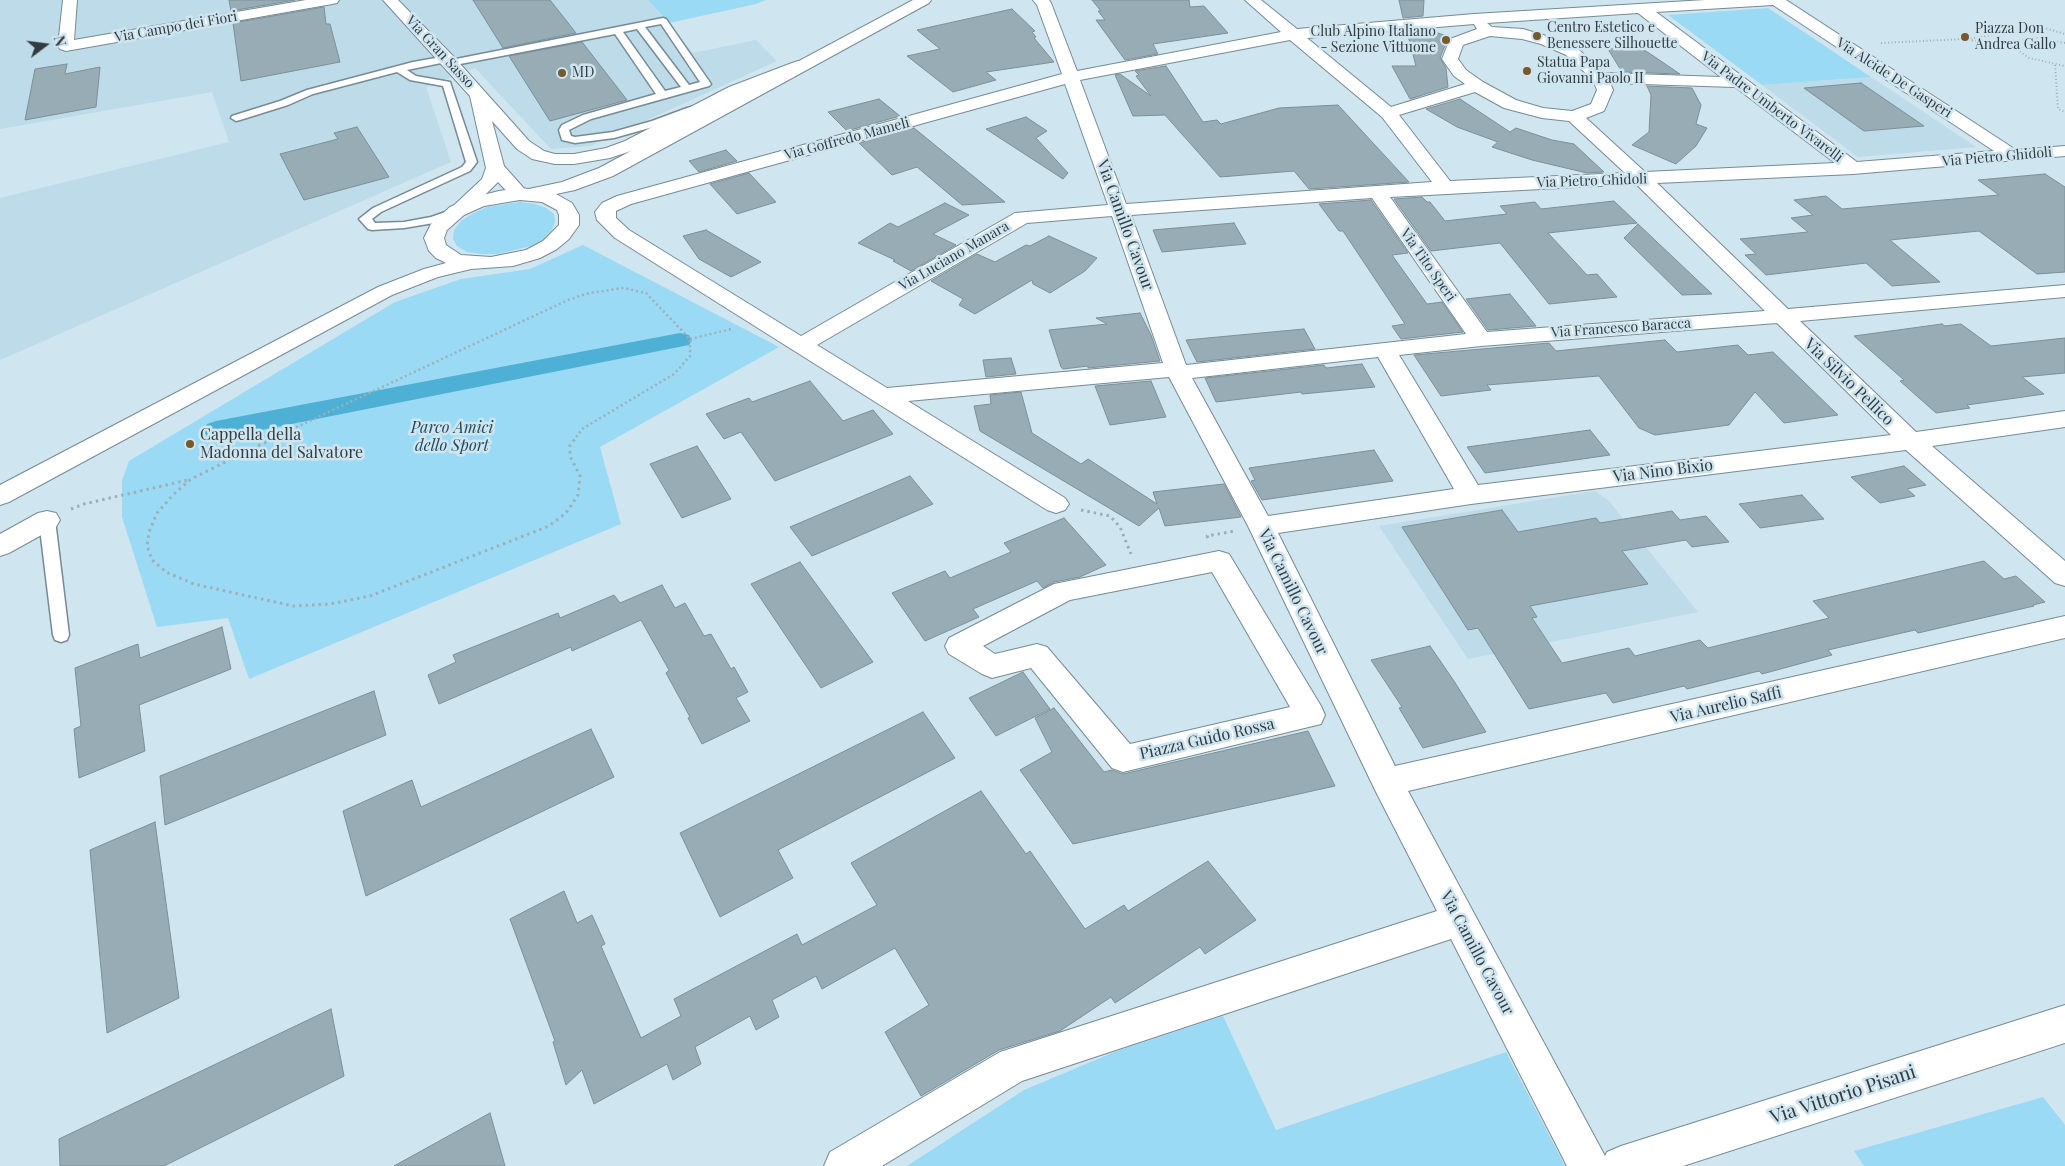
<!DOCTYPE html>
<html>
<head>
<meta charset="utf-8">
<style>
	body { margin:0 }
	#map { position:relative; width:2065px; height:1166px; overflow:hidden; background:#cfe5ef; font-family:"Playfair Display",serif }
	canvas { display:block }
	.north { position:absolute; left:20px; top:20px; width:50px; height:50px; -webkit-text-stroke:4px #cfe5ef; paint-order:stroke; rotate:75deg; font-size:14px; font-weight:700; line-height:20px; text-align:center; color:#323b3f }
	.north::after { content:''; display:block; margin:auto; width:18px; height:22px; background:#323b3f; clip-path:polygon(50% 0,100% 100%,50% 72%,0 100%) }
</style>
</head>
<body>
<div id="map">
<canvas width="2065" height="1166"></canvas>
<div class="north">N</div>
</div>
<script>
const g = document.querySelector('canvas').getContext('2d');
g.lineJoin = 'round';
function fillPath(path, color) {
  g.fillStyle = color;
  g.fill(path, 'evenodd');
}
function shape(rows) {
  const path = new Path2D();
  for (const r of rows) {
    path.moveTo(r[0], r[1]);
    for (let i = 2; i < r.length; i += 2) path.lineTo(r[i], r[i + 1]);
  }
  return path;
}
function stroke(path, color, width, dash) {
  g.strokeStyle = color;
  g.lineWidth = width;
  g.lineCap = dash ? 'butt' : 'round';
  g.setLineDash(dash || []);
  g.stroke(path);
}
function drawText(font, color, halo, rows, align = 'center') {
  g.font = font + ' "Playfair Display",serif';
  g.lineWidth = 5;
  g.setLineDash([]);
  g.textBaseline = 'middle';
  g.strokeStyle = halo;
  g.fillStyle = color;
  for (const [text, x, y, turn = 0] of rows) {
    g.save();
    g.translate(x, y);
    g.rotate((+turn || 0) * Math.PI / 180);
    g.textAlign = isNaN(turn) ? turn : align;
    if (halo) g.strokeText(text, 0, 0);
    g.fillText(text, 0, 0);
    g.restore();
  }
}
fillPath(shape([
	[0,0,648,0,693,53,756,40,777,61,590,146,551,149,475,68,426,87,451,162,0,360,0,198,229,142,212,92,0,129],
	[1871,77,1976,147,1858,157,1762,85],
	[1595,491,1609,501,1698,612,1468,659,1379,526]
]), '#bddbe8');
fillPath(shape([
	[648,0,766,0,756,4,669,23],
	[1768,8,1871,77,1762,85,1668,15],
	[520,202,535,204,546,208,554,214,555,222,552,230,544,239,531,246,498,254,481,254,467,252,457,246,453,239,454,230,461,221,472,214,487,207],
	[583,245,779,347,600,447,621,524,249,679,228,618,157,627,122,517,122,481,129,461,395,302,461,279,530,269],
	[1223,1016,1276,1130,1506,1052,1565,1166,907,1166,1024,1090,1117,1051],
	[2043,1097,2065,1125,2065,1166,1864,1166,1854,1151]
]), '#9bdaf4');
fillPath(shape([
	[680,333,689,335,692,340,689,345,216,439,207,436,203,430,207,424,216,421,680,333]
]), '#4eb0d5');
const building = shape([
	[229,0,295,0,231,11,229,0],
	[473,0,550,0,576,33,503,48,473,0],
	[1092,0,1189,0,1190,7,1204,6,1228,33,1153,44,1158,54,1125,60,1096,20,1105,20,1098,11,1101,11,1092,0],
	[1399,0,1424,0,1423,16,1403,18,1399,0],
	[324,7,326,24,330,24,340,62,241,81,233,23,324,7],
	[1012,9,1035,31,1032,32,1036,37,1034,38,1054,62,986,72,996,80,953,92,907,56,940,49,917,30,1012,9],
	[1429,30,1450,37,1444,48,1440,58,1446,68,1448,87,1410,99,1392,66,1416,66,1407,32,1429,30],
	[1624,37,1655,57,1680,74,1622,72,1608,49,1628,46,1624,37],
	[582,42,627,100,550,121,509,56,582,42],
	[67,64,65,74,100,67,96,107,25,120,35,69,67,64],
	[1166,66,1203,122,1217,120,1221,124,1279,108,1338,105,1409,182,1309,189,1294,171,1220,177,1165,115,1133,116,1115,75,1120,74,1151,96,1136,76,1139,75,1135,71,1166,66],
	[1861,83,1924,126,1864,131,1804,88,1861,83],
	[1647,86,1692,88,1701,105,1696,124,1707,128,1696,146,1676,164,1632,145,1649,132,1651,95,1647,86],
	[879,99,900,116,847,131,828,112,879,99],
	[1460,99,1510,132,1516,128,1552,140,1574,144,1604,172,1587,173,1532,160,1492,147,1498,142,1457,127,1426,109,1460,99],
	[1026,117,1047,131,1036,138,1068,173,1063,179,986,129,1026,117],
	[357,127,389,177,304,200,280,154,338,139,334,133,357,127],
	[914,128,1005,202,962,205,917,167,892,175,859,143,914,128],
	[726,150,737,161,699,172,689,161,726,150],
	[749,173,776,202,737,214,710,184,749,173],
	[2045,174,2065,187,2065,272,2037,274,1979,231,1890,240,1940,282,1892,286,1866,263,1766,275,1745,255,1756,254,1740,239,1808,232,1791,218,1813,215,1794,200,1826,196,1842,209,1999,195,1978,180,2045,174],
	[1422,197,1427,202,1430,202,1445,221,1507,214,1500,206,1535,202,1541,209,1614,201,1637,223,1548,233,1587,275,1597,274,1617,297,1549,304,1500,243,1431,251,1394,199,1422,197],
	[1371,200,1408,253,1392,255,1427,304,1442,302,1463,332,1401,339,1392,326,1405,324,1343,231,1339,231,1319,204,1371,200],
	[945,203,969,215,933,234,956,245,911,271,893,261,895,260,858,243,890,223,898,227,945,203],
	[1234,223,1246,244,1162,252,1153,230,1234,223],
	[1638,224,1712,294,1682,295,1624,238,1638,224],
	[706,230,761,262,731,277,699,259,683,236,706,230],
	[1049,236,1097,258,1085,271,1050,293,1033,284,1032,280,975,314,959,305,963,299,931,281,977,254,995,262,1026,245,1030,246,1049,236],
	[1510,294,1536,326,1488,330,1466,299,1510,294],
	[1140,313,1151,335,1160,361,1088,368,1088,366,1063,369,1061,367,1049,330,1107,324,1096,318,1140,313],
	[1942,324,1945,326,1961,324,1991,346,2065,338,2065,373,2022,377,2044,394,1967,405,1970,408,1936,413,1900,381,1904,380,1854,336,1942,324],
	[1304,329,1315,349,1197,362,1186,340,1304,329],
	[1665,340,1677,352,1738,345,1748,355,1773,352,1838,415,1784,423,1755,392,1729,425,1655,435,1639,428,1599,376,1487,385,1491,390,1441,396,1414,355,1549,343,1556,351,1665,340],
	[1011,358,1016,374,986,377,983,360,1011,358],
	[1362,364,1375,387,1302,394,1301,392,1216,402,1205,378,1324,365,1326,368,1362,364],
	[810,381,843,421,873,410,893,434,775,481,741,432,724,439,706,414,749,398,752,402,810,381],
	[1151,381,1166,417,1110,425,1095,386,1151,381],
	[1021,392,1032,433,1081,464,1088,459,1157,504,1153,492,1224,484,1241,517,1165,526,1159,508,1139,526,980,431,974,406,991,404,990,395,1021,392],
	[1590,430,1610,455,1485,473,1467,447,1590,430],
	[697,446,731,499,682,518,650,464,697,446],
	[1374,450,1393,481,1262,500,1251,481,1255,480,1249,468,1374,450],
	[1904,466,1926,485,1907,489,1915,496,1880,503,1851,477,1904,466],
	[910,476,933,504,812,556,790,527,910,476],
	[1802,495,1824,519,1760,528,1739,504,1802,495],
	[1502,510,1518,532,1596,518,1600,523,1672,511,1680,520,1706,516,1729,542,1692,547,1686,540,1622,551,1648,584,1530,606,1537,617,1532,618,1562,663,1629,648,1635,656,1700,640,1708,648,1829,618,1813,601,1984,561,2004,579,2016,576,2045,602,2033,605,2034,606,1918,633,1915,630,1828,650,1832,655,1762,674,1759,671,1687,689,1684,686,1613,703,1606,693,1529,709,1478,628,1468,630,1402,527,1502,510],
	[1064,518,1106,565,1080,577,1054,582,1043,588,1037,581,973,609,979,617,925,641,892,593,945,571,950,578,1011,552,1004,543,1064,518],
	[800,562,873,662,821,688,751,584,800,562],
	[662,585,675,608,685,603,704,636,711,634,731,669,734,667,748,692,736,698,750,721,702,744,688,718,690,717,666,673,669,670,641,620,572,651,571,647,439,704,428,675,456,662,453,655,558,613,560,618,614,595,620,603,662,585],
	[222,627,231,669,139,705,145,751,79,778,74,729,81,726,75,668,138,644,140,658,222,627],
	[1430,646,1454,681,1486,732,1423,748,1399,708,1402,707,1371,660,1430,646],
	[1023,672,1050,709,996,736,969,698,1023,672],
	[374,691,386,735,165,825,160,776,374,691],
	[1054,708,1104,772,1112,770,1123,774,1308,731,1335,786,1073,844,1020,770,1052,752,1035,718,1054,708],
	[923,712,955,758,778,850,793,878,720,917,680,833,923,712],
	[591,729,614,777,366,896,343,811,412,780,421,807,591,729],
	[981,791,1026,854,1030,851,1085,929,1124,905,1128,911,1208,861,1256,920,1205,954,1200,947,1115,1003,1111,997,1060,1031,999,1050,921,1096,885,1032,929,1005,895,948,822,989,816,976,772,1000,779,1017,756,1030,750,1016,695,1047,701,1064,673,1080,667,1064,594,1104,582,1070,566,1085,553,1042,555,1041,510,919,564,891,577,923,592,915,605,944,601,946,641,1038,681,1016,674,999,797,934,802,945,877,905,851,863,981,791],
	[155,822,179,998,107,1033,90,850,155,822],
	[331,1009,344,1076,164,1166,60,1166,59,1139,331,1009],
	[490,1113,505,1166,394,1166,490,1113]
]);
fillPath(building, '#97acb5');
stroke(building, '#7c9099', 1);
const lane = shape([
	[663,18,666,19,711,84,709,86,591,119,569,130,571,136,575,137,613,132,652,121,687,108,691,107,696,110,660,125,614,138,575,143,562,140,559,130,562,125,583,115,656,94,615,34,450,66,447,65,446,62,407,70,416,76,450,82,477,162,470,171,381,212,372,219,375,223,404,222,431,217,457,208,463,211,461,213,434,223,404,228,372,230,368,229,359,219,373,208,462,167,466,162,443,86,410,80,397,72,313,94,288,105,240,120,236,121,231,118,232,116,280,101,307,90,413,62,447,56,450,57,451,60,663,18],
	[661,24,700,82,689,85,645,27,661,24],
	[637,29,681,87,665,91,623,32,637,29],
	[47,515,52,516,55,520,69,635,67,640,61,642,55,640,53,635,39,520,42,516,47,515]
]);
const street = shape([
	[63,0,77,0,74,40,306,0,339,0,337,3,332,4,66,51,60,49,58,46,63,0],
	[383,0,398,0,453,56,529,141,544,151,555,154,574,154,606,148,625,141,729,87,792,63,798,61,804,63,806,66,804,69,741,95,637,149,610,158,574,164,555,164,532,159,517,149,492,121,504,166,529,194,527,198,520,200,513,198,498,182,466,214,459,216,452,214,449,210,482,179,486,168,470,96,383,0],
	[1033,0,1049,0,1051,3,1077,71,1281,32,1245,0,1261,0,1297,29,1474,14,1705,0,1786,0,2016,150,2065,146,2065,156,1853,174,1657,183,1788,309,2065,285,2065,297,1800,321,1916,432,2065,411,2065,427,1932,446,2065,561,2065,586,2055,583,1906,450,1471,504,1278,533,1395,766,2065,616,2065,638,1408,791,1605,1156,1607,1152,1621,1146,2065,1005,2065,1043,1683,1166,1567,1166,1451,939,1022,1081,882,1166,824,1166,830,1152,1000,1052,1437,911,1376,792,1248,526,1169,377,908,401,1065,498,1069,504,1065,510,1056,513,1047,510,615,238,597,220,595,212,602,203,617,196,1062,74,1037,5,1033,0],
	[1773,5,1994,151,1857,162,1656,12,1773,5],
	[1638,13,1721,77,1604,73,1578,49,1553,38,1523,29,1492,27,1487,23,1638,13],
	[1474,24,1477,29,1450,39,1442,59,1454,76,1465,84,1391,107,1307,38,1474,24],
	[1490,36,1522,39,1541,44,1566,55,1593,80,1597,90,1591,104,1572,111,1543,108,1516,100,1483,82,1466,70,1458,59,1463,45,1490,36],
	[1290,40,1382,117,1432,182,1126,204,1080,80,1290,40],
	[1610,83,1735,87,1835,163,1645,172,1586,118,1604,111,1613,90,1610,83],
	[1065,84,1108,205,1015,213,801,336,629,230,616,218,616,211,631,204,1065,84],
	[1475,92,1504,108,1542,118,1569,121,1625,173,1450,181,1399,115,1475,92],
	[1636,184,1765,311,1487,332,1390,197,1636,184],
	[1372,198,1466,334,1186,365,1131,215,1372,198],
	[1112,216,1163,363,887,388,817,345,1027,223,1112,216],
	[1777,323,1891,435,1478,485,1399,355,1481,346,1777,323],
	[1378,357,1454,489,1268,516,1192,378,1378,357],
	[47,511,56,513,60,520,56,527,9,553,0,556,0,534,38,513,47,511],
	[1219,551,1229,554,1321,706,1325,715,1321,724,1123,772,1112,768,1031,668,992,678,982,674,949,654,945,646,949,638,1054,584,1219,551],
	[1212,572,1290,707,1130,744,1047,647,1037,644,995,654,983,646,1070,600,1212,572]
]);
const secondary = shape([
	[913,0,931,0,929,3,613,176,575,190,556,194,572,203,579,215,579,225,569,239,557,249,540,258,513,266,471,269,438,277,392,295,9,502,0,505,0,485,378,287,424,269,446,263,436,258,429,251,424,238,431,224,450,207,471,198,499,191,520,188,529,189,562,182,599,168,913,0],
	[520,200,542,202,557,210,559,215,559,225,543,241,526,250,491,257,461,255,446,245,444,238,447,230,464,215,484,206,520,200]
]);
stroke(lane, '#768b94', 3);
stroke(street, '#768b94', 2);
stroke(secondary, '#768b94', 2);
stroke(shape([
	[1967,39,2041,27,2065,34],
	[1881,43,1964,39,2014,47],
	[2065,43,2036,38,2018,40,2014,47,2029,58,2065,66],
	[2055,65,2058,109,2065,112]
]), '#9dafb7', 2, [1, 2.5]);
stroke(shape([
	[690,339,731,329],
	[269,440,568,300,589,293,624,288,646,293,690,339,690,356,674,374,582,429,574,440]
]), '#9dafb7', 2.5, [2, 3]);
stroke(shape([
	[272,439,191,479,174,494,157,513,149,532,147,546,152,560,166,572,194,584,293,606,330,604,370,596,549,526,566,513,578,495,580,476,570,456,570,445,575,439],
	[71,509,84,504,188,480],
	[1081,510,1110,516,1120,527,1131,554],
	[1208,538,1207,536,1235,531]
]), '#9dafb7', 3, [2.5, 4]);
fillPath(lane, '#fff');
fillPath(street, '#fff');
fillPath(secondary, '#fff');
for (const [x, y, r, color] of [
	[1537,36,5,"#76592c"],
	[1965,37,5,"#76592c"],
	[1446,40,5,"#76592c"],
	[1527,71,5,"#76592c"],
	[562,73,5,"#76592c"],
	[190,444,5,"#76592c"]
]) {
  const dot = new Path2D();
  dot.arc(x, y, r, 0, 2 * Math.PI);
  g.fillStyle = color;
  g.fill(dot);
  stroke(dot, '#cfe5ef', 2);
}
drawText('14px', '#323b3f', '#cfe5ef', [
	["Via Campo dei Fiori",176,27,-10],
	["Via Gran Sasso",440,52,47],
	["Via Alcide De Gasperi",1894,78,33],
	["Via Padre Umberto Vivarelli",1772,107,37],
	["Via Goffredo Mameli",847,139,-15],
	["Via Pietro Ghidoli",1997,157,-5],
	["Via Pietro Ghidoli",1592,181,-2],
	["Via Luciano Manara",954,256,-30],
	["Via Tito Speri",1428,265,55],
	["Via Francesco Baracca",1621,328,-4]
]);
drawText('14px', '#323b3f', '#cfe5ef', [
	["Centro Estetico e",1547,28],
	["Benessere Silhouette",1547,44],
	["Piazza Don",1975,29],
	["Andrea Gallo",1975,45],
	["Club Alpino Italiano",1436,32,"right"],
	["- Sezione Vittuone",1436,48,"right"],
	["Statua Papa",1537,63],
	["Giovanni Paolo II",1537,79],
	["MD",572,73]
], 'left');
drawText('16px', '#323b3f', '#cfe5ef', [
	["Via Camillo Cavour",1125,225,70],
	["Via Silvio Pellico",1849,382,44],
	["Via Nino Bixio",1663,471,-7],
	["Via Camillo Cavour",1293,592,64],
	["Via Aurelio Saffi",1726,705,-13],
	["Piazza Guido Rossa",1207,739,-13],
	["Via Camillo Cavour",1477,953,62]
]);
drawText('italic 16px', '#1f4959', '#cfe5ef', [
	["Parco Amici",452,428],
	["dello Sport",452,446]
]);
drawText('16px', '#323b3f', '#cfe5ef', [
	["Cappella della",200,435],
	["Madonna del Salvatore",200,453]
], 'left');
drawText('19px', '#323b3f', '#cfe5ef', [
	["Via Vittorio Pisani",1843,1095,-18]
]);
</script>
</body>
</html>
